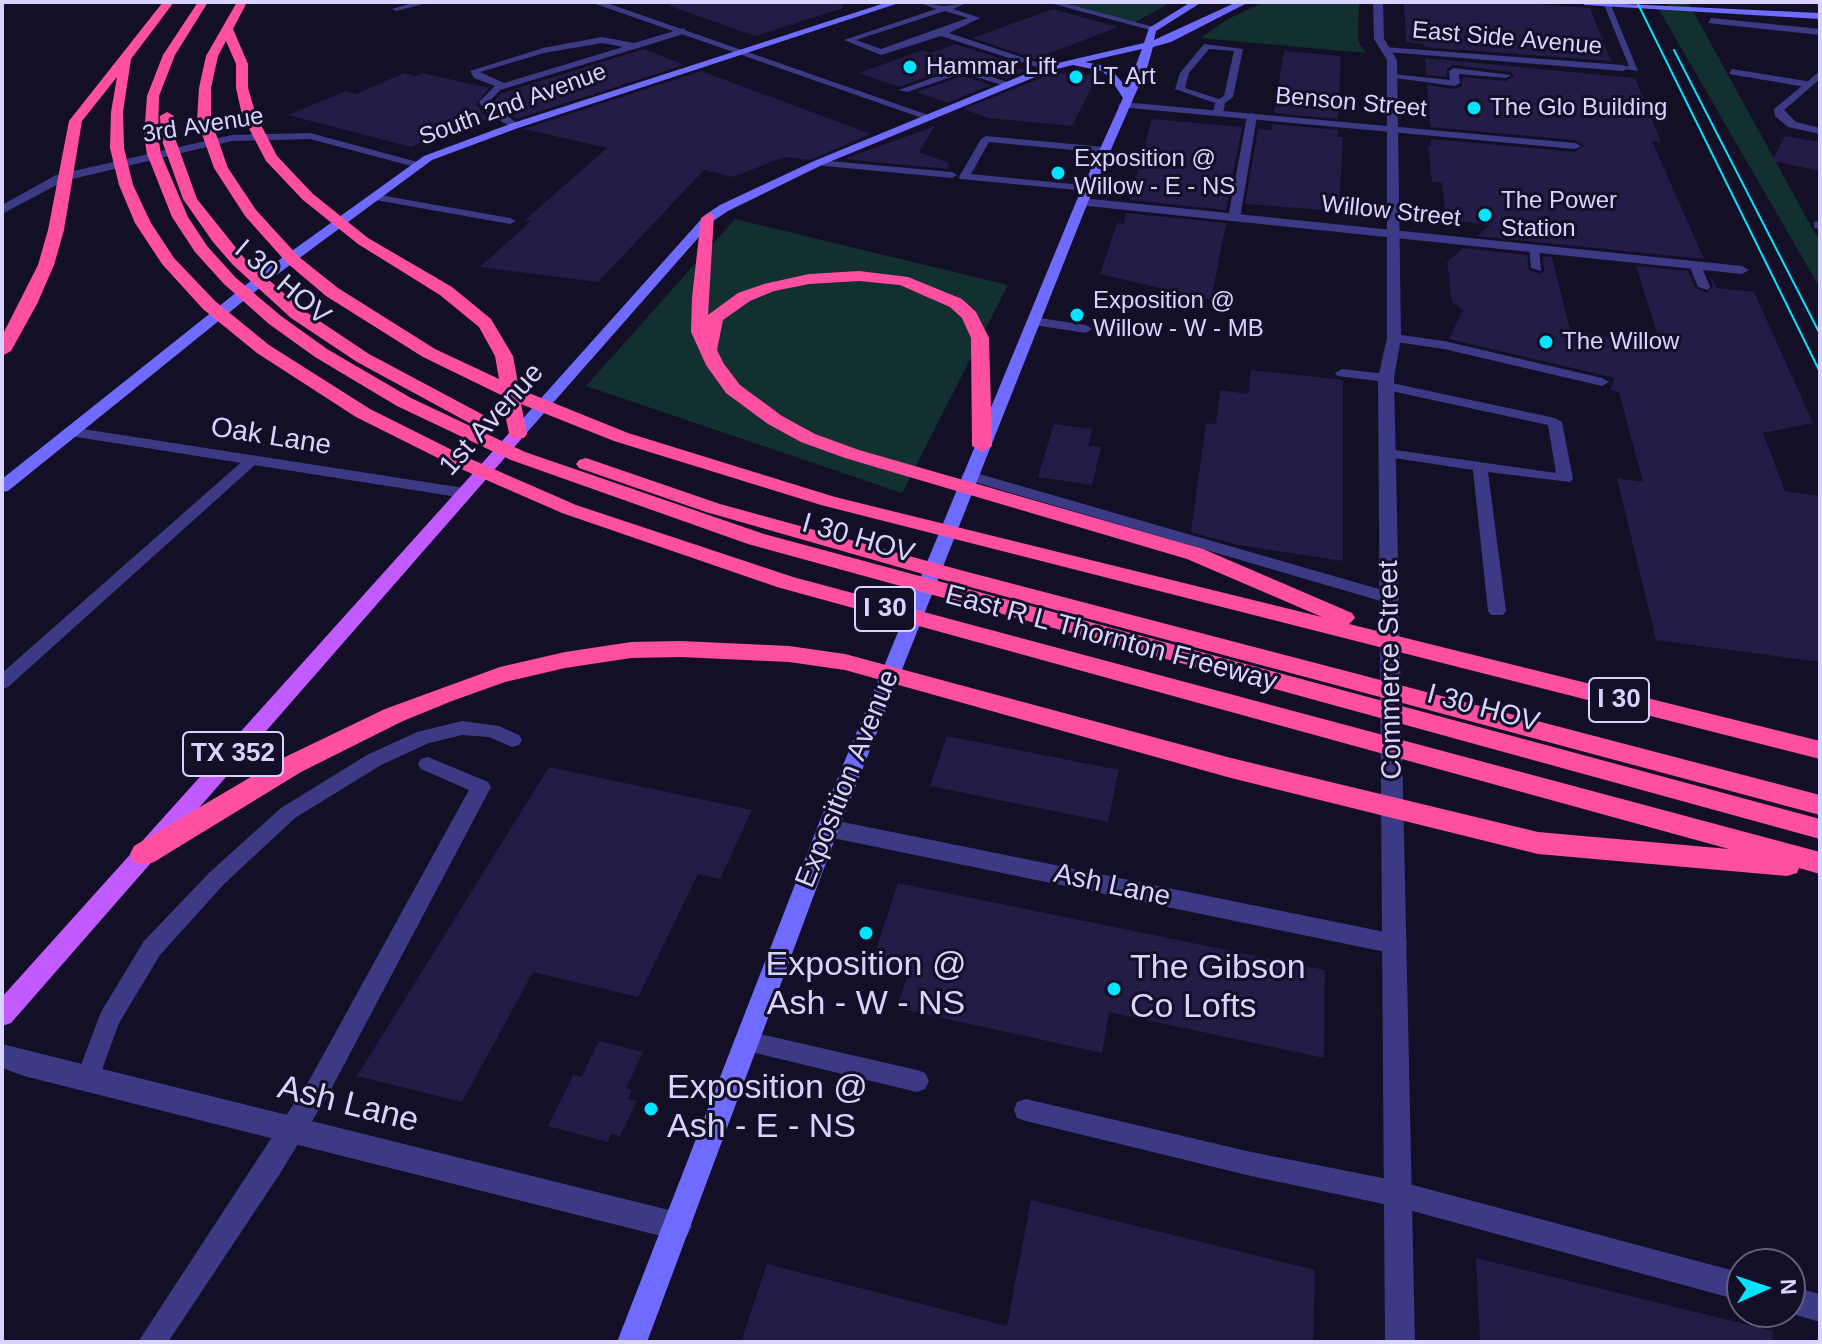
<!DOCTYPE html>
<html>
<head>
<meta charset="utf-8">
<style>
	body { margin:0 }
	#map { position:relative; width:1822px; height:1344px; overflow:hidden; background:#130f26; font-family:Arial,sans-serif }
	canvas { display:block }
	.frame { position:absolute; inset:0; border:4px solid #d9d4ff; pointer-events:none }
	.north { position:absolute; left:1726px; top:1248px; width:80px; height:80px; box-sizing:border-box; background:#130f26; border:2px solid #625e7d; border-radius:50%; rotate:87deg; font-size:22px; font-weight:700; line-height:32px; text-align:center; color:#d9d4ff }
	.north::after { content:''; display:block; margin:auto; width:28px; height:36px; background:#00e5ff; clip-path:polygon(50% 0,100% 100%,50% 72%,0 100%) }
</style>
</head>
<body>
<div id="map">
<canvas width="1822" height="1344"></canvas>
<div class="frame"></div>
<div class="north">N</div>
</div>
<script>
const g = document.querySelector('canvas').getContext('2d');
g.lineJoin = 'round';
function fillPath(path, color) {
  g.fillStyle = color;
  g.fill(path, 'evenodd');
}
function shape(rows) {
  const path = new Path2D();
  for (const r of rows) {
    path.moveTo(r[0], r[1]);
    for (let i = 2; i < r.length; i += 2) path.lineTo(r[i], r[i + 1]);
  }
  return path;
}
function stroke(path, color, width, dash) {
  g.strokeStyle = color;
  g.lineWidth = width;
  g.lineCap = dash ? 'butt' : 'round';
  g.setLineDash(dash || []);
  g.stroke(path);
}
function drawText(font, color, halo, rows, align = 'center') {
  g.font = font + ' Arial,sans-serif';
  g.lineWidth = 6;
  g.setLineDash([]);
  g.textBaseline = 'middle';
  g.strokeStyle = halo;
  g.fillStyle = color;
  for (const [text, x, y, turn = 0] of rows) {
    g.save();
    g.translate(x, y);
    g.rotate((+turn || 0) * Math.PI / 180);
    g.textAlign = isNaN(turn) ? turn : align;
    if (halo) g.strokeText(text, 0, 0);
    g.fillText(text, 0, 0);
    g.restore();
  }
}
fillPath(shape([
	[1054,2,1171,2,1134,23],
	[1264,2,1359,2,1358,41,1366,53,1200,38,1228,19],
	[1667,2,1688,2,1816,235,1820,236,1820,288,1658,8,1670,8],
	[735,219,1008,285,902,493,586,386]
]), '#12302f');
fillPath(shape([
	[671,2,842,2,843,8,755,36,670,6],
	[1404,2,1504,2,1590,8,1611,61,1424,47,1424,44,1406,42],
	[1053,9,1118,27,1035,59,972,38],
	[955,44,1020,65,1010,68,1028,70,1006,79,962,64,899,87,859,73,923,50,930,53],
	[644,49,684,65,516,119,493,102,502,93],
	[1284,51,1341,56,1338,119,1274,113],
	[1425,58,1635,78,1661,142,1652,141,1704,259,1477,236,1490,225,1446,220,1442,183,1432,182,1428,145,1431,146,1431,139,1575,152,1584,145,1575,140,1430,127,1427,85,1455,89,1462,86,1462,77,1506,81,1514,76,1511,72,1454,65,1447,68,1447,77,1426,75],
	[701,71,871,134,810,160,784,157,733,177,704,170,598,282,480,267,531,221,525,220,607,148,524,129],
	[404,73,416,76,422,73,489,88,476,104,483,114,499,123,474,118,411,147,288,115,346,91,356,94],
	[1053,73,1098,75,1072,126,988,118,964,109],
	[963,76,991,85,947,103,916,92],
	[1152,119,1242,127,1226,210,1130,200],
	[1272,124,1338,130,1337,137,1343,137,1339,211,1245,204,1258,129,1271,130],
	[935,126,919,152,949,163,948,169,844,159],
	[1785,136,1820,142,1820,171,1772,161],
	[1126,213,1226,223,1211,300,1100,274,1117,223,1124,224],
	[1463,248,1527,255,1529,270,1540,274,1544,271,1543,256,1552,257,1570,329,1662,349,1636,266,1688,271,1695,288,1707,293,1713,286,1708,273,1717,288,1754,292,1813,423,1763,433,1785,491,1820,496,1820,662,1656,640,1617,478,1643,482,1619,392,1610,390,1615,378,1449,339,1463,310,1452,302,1447,262],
	[1251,370,1343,380,1343,561,1238,545,1191,532,1206,423,1216,424,1220,390,1248,394],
	[1054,424,1092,429,1088,446,1101,447,1092,485,1038,477],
	[947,736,1119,770,1108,822,930,786],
	[549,767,752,810,720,879,698,874,638,997,533,972,462,1102,357,1076],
	[898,883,1325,970,1324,1058,1109,1012,1102,1053,897,1008,910,967,873,959],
	[599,1041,643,1052,626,1088,632,1090,628,1099,637,1101,620,1136,611,1134,608,1142,548,1126,573,1075,581,1077],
	[1031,1200,1315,1270,1313,1342,741,1342,767,1264,1007,1326],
	[1476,1258,1773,1331,1772,1342,1480,1342]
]), '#241b47');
fillPath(shape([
	[416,2,431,2,396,11,392,9,416,2],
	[918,2,944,6,969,2,953,9,980,18,949,33,1054,68,1046,70,941,36,881,55,844,40,936,9,918,2],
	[945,11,968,18,881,49,856,40,945,11],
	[1046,2,1060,2,1158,28,1154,31,1046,2],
	[1603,2,1610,3,1638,71,1618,68,1629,66,1603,2],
	[1711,18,1820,29,1820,35,1708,23,1711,18],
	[684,28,687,33,500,90,489,102,518,124,519,126,514,129,485,111,479,102,495,86,474,78,470,71,543,48,602,37,634,43,684,28],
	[602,43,623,47,504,83,480,72,544,53,602,43],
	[1204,44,1243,49,1233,97,1225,103,1223,113,1218,116,1213,113,1215,103,1175,89,1180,73,1204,44],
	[1209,49,1234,51,1224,96,1219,99,1185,88,1189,73,1209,49],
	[963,67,1013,84,1008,87,963,73,907,92,899,90,963,67],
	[1454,68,1511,75,1506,78,1459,74,1460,83,1455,86,1387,77,1392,74,1450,80,1449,71,1454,68],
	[1732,69,1806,81,1811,84,1806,87,1729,74,1732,69],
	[1252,113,1257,116,1240,218,1234,221,1228,218,1247,116,1252,113],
	[986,136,1104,147,1109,150,1104,153,989,142,971,174,1092,186,1093,188,1088,191,960,179,959,177,981,139,986,136],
	[818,160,952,172,957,175,952,178,814,165,813,163,818,160],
	[374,194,510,218,516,221,510,224,370,199,369,197,374,194],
	[1529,247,1539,249,1541,271,1531,268,1529,247],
	[1695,261,1701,265,1710,287,1708,290,1698,287,1689,265,1695,261],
	[1033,317,1086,325,1092,329,1086,333,1028,324,1027,321,1033,317],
	[1394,334,1444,341,1602,378,1609,382,1602,386,1444,349,1389,341,1387,338,1394,334],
	[1342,369,1386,374,1393,378,1386,382,1337,376,1335,373,1342,369],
	[1387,382,1555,418,1562,422,1573,479,1570,482,1488,472,1506,611,1503,615,1491,615,1488,611,1473,470,1388,457,1381,453,1388,449,1556,473,1548,425,1382,389,1382,383,1387,382],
	[251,457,258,461,256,464,8,687,2,689,2,673,246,458,251,457],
	[969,471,1396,594,1398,598,1390,603,1384,602,964,479,961,476,969,471],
	[462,721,499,726,519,735,522,740,519,745,512,747,489,737,462,735,429,743,381,765,295,818,224,884,160,955,119,1023,96,1086,88,1089,80,1086,76,1078,101,1012,144,941,210,872,281,808,367,755,417,732,462,721],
	[428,757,488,782,491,787,328,1095,279,1175,168,1342,138,1342,310,1079,469,790,421,769,418,764,421,759,428,757],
	[747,1031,917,1070,925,1073,929,1081,925,1089,917,1092,747,1051,739,1048,735,1041,739,1034,747,1031],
	[1026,1099,1251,1152,1398,1181,1742,1273,1742,1301,1398,1207,1251,1176,1026,1121,1017,1118,1014,1110,1017,1102,1026,1099],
	[1790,1286,1820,1294,1820,1322,1786,1312,1790,1312,1790,1286]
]), '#3d3a85');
fillPath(shape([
	[590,2,604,2,934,117,925,119,590,2],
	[1384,47,1623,65,1628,68,1623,71,1387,52,1384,47],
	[1820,71,1820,79,1784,110,1796,122,1820,128,1820,134,1788,127,1775,116,1774,109,1820,71],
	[1123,102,1575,143,1581,146,1575,149,1119,107,1118,105,1123,102],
	[310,133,425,164,419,168,310,139,232,141,64,181,2,214,2,205,56,175,232,135,310,133],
	[1082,198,1742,266,1749,270,1742,274,1078,205,1076,202,1082,198],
	[1820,221,1820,229,1814,228,1814,222,1820,221],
	[70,427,464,488,473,493,464,498,64,435,64,429,70,427],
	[828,819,1395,934,1404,937,1407,944,1404,951,1395,954,828,837,820,834,817,828,820,822,828,819],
	[2,1044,677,1212,687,1216,692,1226,687,1236,677,1240,24,1076,2,1068,2,1044]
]), '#3d3a85');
fillPath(shape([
	[1373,2,1383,2,1384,39,1397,60,1401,338,1394,378,1415,1342,1385,1342,1378,378,1387,338,1387,60,1374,39,1373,2]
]), '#3d3a85');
fillPath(shape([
	[888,2,902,2,518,128,432,160,267,282,8,491,2,492,2,479,257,276,424,156,510,124,888,2],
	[1191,2,1202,2,1156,31,1154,40,1237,2,1249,2,1171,42,1153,47,1148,65,1088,202,839,828,647,1342,617,1342,817,828,1076,202,1123,98,1110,78,1102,71,1073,65,1052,70,822,165,728,211,713,221,523,437,517,439,509,434,705,215,720,205,814,161,1045,66,1144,43,1149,28,1191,2],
	[1142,49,1127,88,1109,67,1085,62,1142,49],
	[1580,2,1820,13,1820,19,1585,5,1580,2]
]), '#6f6bff');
fillPath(shape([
	[517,429,525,434,523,437,11,1023,2,1026,2,997,511,431,517,429]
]), '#c25bff');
fillPath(shape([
	[163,2,174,2,131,59,123,112,124,148,133,185,151,223,174,258,215,301,269,345,370,409,466,457,576,505,793,577,1820,852,1820,874,1799,868,1797,873,1787,876,1538,854,1231,778,845,670,789,662,681,657,631,658,565,668,505,682,452,701,403,721,301,772,154,862,144,865,134,862,130,854,134,846,283,758,385,709,500,667,565,652,631,642,681,641,789,646,845,654,1231,758,1538,832,1729,849,777,587,562,513,452,465,356,417,257,353,203,309,162,264,135,223,119,185,110,148,111,112,117,77,82,121,64,230,54,265,37,304,11,351,2,356,2,336,38,265,48,230,69,121,163,2],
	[198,2,208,2,175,55,159,96,158,136,161,154,188,217,207,246,236,278,281,316,327,349,411,398,525,452,764,534,1820,819,1820,839,748,544,511,460,397,406,315,357,269,324,224,284,195,252,172,217,147,154,144,136,147,96,163,55,198,2],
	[237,2,247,2,233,29,248,64,248,88,256,115,277,156,313,194,368,238,452,287,491,319,513,356,519,389,628,433,835,497,1322,617,1187,559,845,458,801,442,768,424,726,393,706,365,691,332,692,298,701,218,709,213,714,215,708,315,738,293,764,284,809,274,859,271,908,277,962,299,976,312,989,338,992,446,982,452,972,446,971,338,962,318,950,307,900,285,859,281,809,284,774,291,750,301,723,320,717,350,724,364,740,385,782,416,815,434,859,450,1203,549,1352,613,1355,618,1349,624,1820,741,1820,759,821,505,614,441,521,404,527,434,524,438,510,438,501,395,423,357,326,296,287,263,245,216,214,168,197,120,199,88,206,56,237,2],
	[226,41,236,64,236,88,242,115,266,161,303,200,358,244,440,295,479,327,495,356,499,379,435,349,338,288,299,257,256,210,228,168,211,120,211,88,218,56,226,41],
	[167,112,174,116,175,138,197,199,245,259,303,310,369,354,489,418,492,422,489,426,475,426,357,362,291,318,233,265,213,242,183,199,161,138,160,116,167,112],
	[586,458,720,504,960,570,1820,795,1820,815,944,580,706,512,579,468,576,464,579,460,586,458]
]), '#ff4fa3');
stroke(shape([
	[1637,2,1820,372],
	[1674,50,1820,334]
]), '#00e5ff', 2);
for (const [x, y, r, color] of [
	[910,67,8,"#00e5ff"],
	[1076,77,8,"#00e5ff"],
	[1474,108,8,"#00e5ff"],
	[1058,173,8,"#00e5ff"],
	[1485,215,8,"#00e5ff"],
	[1077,315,8,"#00e5ff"],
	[1546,342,8,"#00e5ff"],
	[866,933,8,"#00e5ff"],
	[1114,989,8,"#00e5ff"],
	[651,1109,8,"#00e5ff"]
]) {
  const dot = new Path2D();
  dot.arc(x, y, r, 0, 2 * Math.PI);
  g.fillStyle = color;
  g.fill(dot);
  stroke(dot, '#130f26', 3);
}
drawText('24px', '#d9d4ff', '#130f26', [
	["East Side Avenue",1507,39,5],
	["Benson Street",1351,103,5],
	["South 2nd Avenue",513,105,-20],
	["3rd Avenue",203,126,-9],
	["Willow Street",1391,212,6]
]);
drawText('24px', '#d9d4ff', '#130f26', [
	["Hammar Lift",926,67],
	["LT Art",1092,77],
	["The Glo Building",1490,108],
	["Exposition @",1074,159],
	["Willow - E - NS",1074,187],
	["The Power",1501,201],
	["Station",1501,229],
	["Exposition @",1093,301],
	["Willow - W - MB",1093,329],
	["The Willow",1562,342]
], 'left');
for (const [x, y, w] of [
	[885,609,60],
	[1619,700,60],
	[233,754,100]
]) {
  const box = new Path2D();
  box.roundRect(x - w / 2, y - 22, w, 44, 6);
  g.fillStyle = '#130f26';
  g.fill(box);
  stroke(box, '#d9d4ff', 2);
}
drawText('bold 26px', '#d9d4ff', null, [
	["I 30",885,609],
	["I 30",1619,700],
	["TX 352",233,754]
]);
drawText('28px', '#d9d4ff', '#130f26', [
	["I 30 HOV",282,283,40],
	["1st Avenue",492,420,-48],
	["Oak Lane",271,437,9],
	["I 30 HOV",858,539,16],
	["East R L Thornton Freeway",1111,639,15],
	["Commerce Street",1391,670,-91],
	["I 30 HOV",1483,709,15],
	["Exposition Avenue",848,779,-68],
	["Ash Lane",1112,886,12]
]);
drawText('34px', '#d9d4ff', '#130f26', [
	["Exposition @",866,966,"center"],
	["Ash - W - NS",866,1005,"center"],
	["The Gibson",1130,969],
	["Co Lofts",1130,1008],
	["Exposition @",667,1089],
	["Ash - E - NS",667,1128]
], 'left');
drawText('34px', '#d9d4ff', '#130f26', [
	["Ash Lane",348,1105,14]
]);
</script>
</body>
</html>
